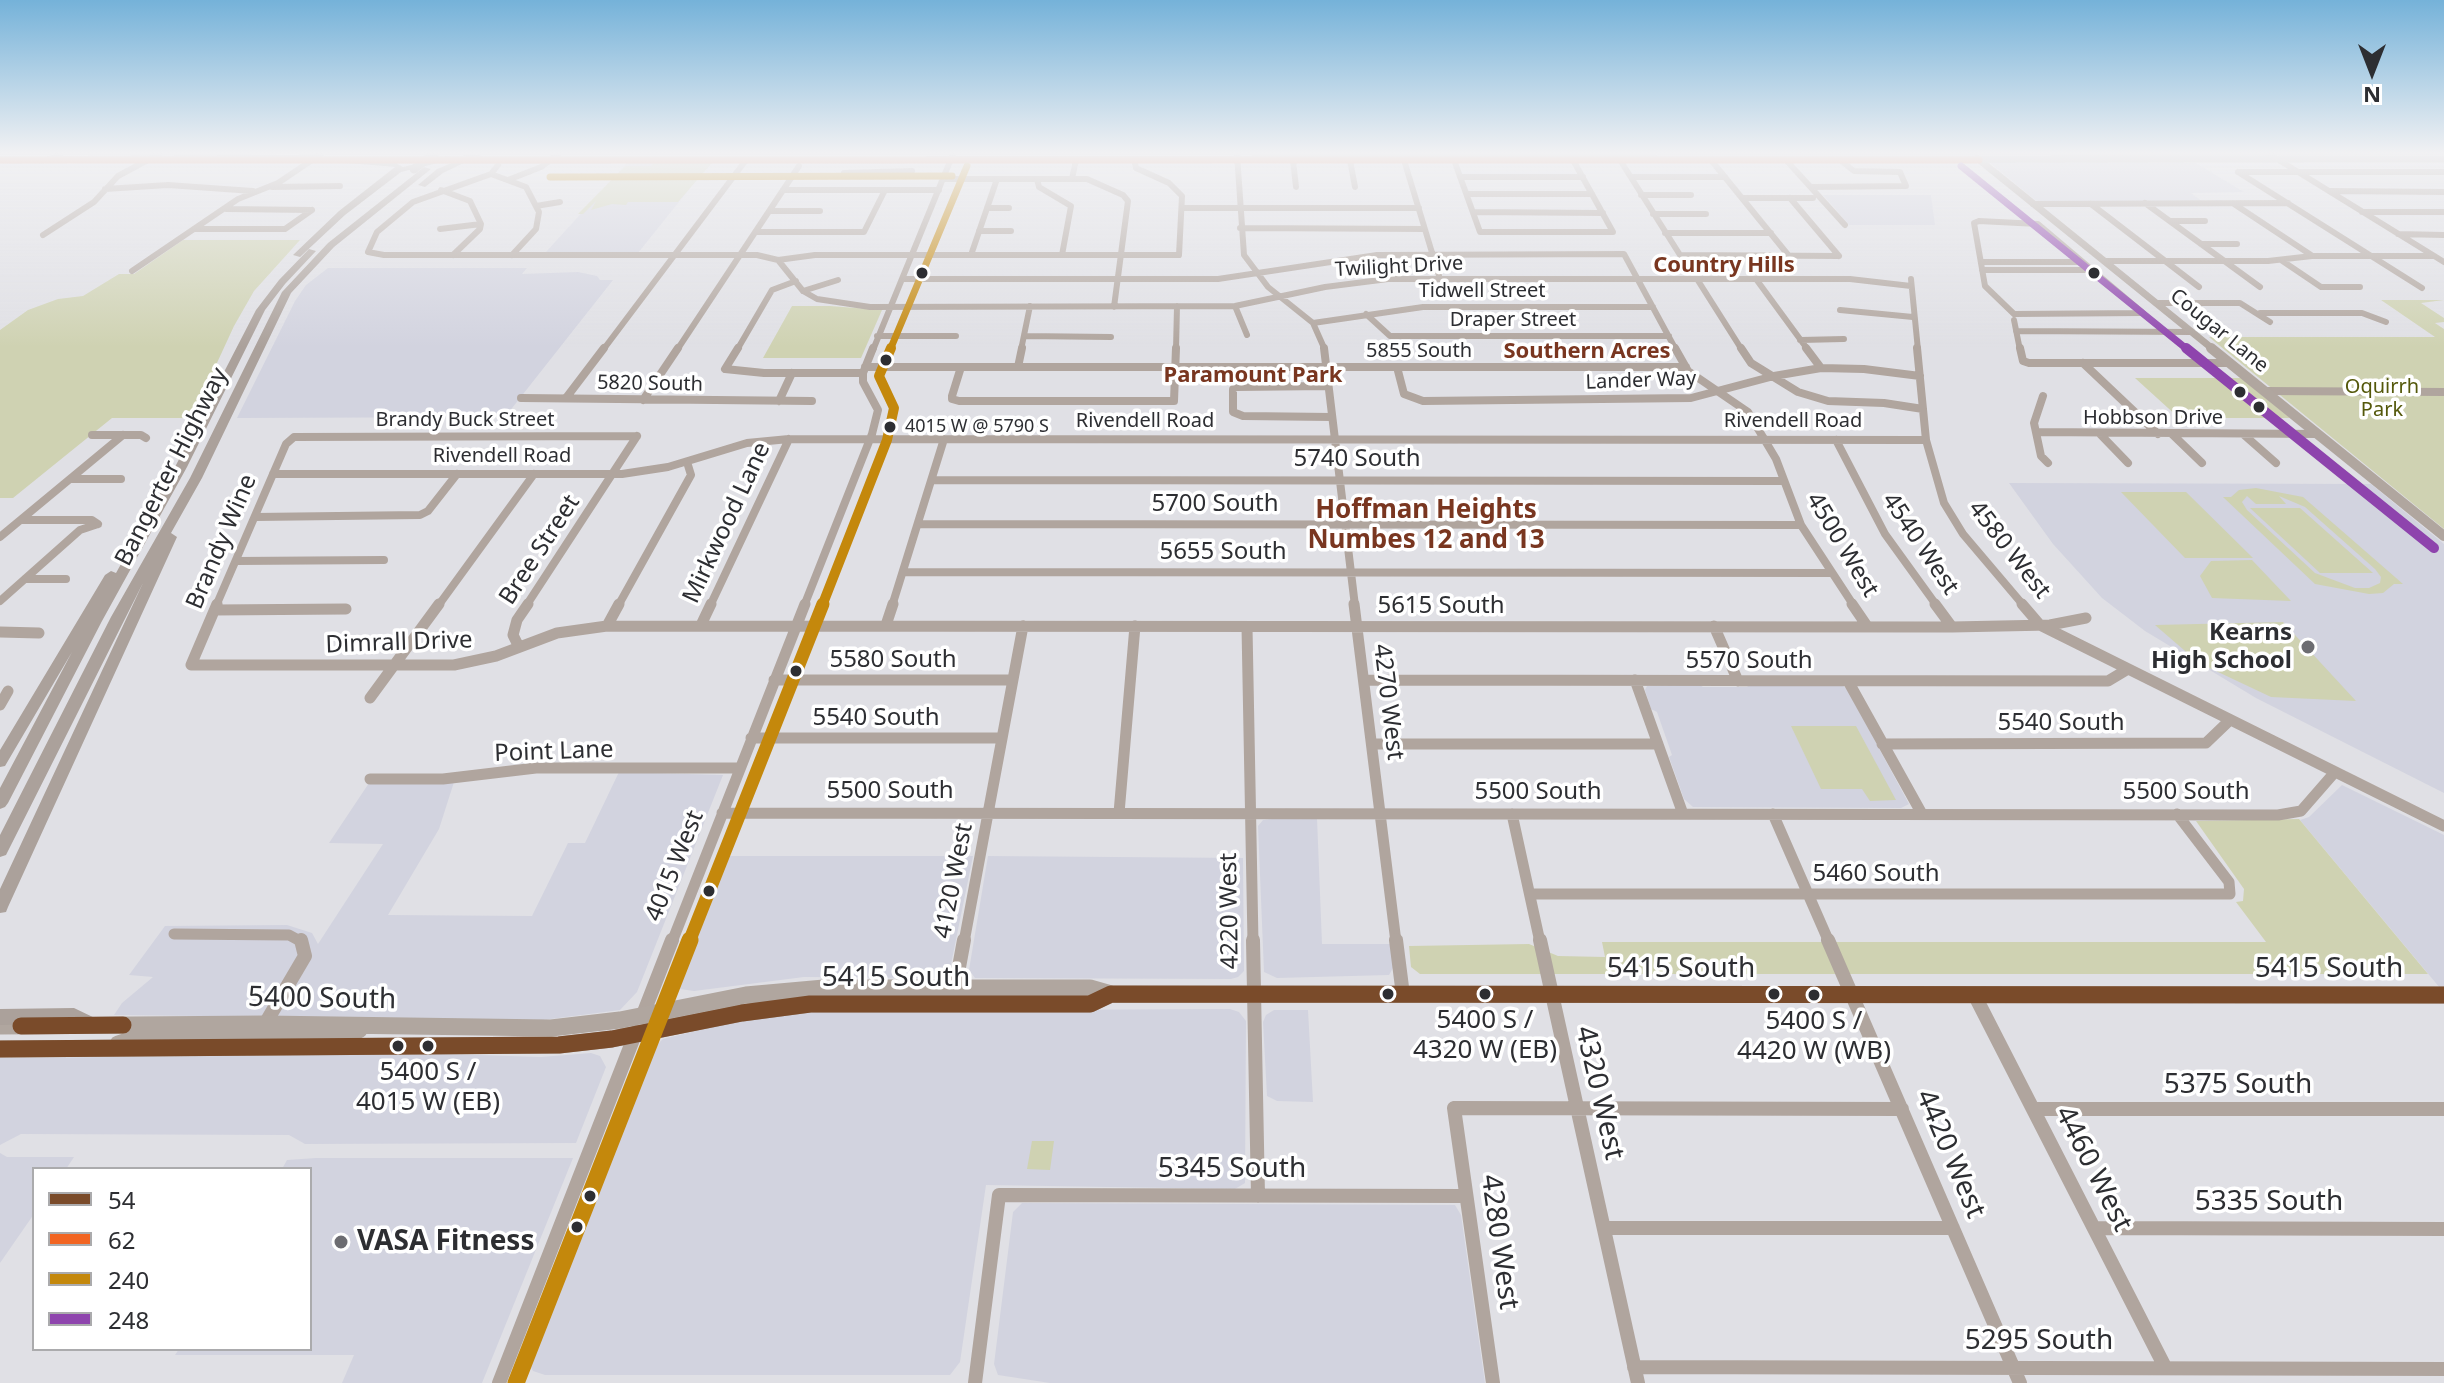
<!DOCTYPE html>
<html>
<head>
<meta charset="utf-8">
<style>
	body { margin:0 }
	#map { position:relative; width:2444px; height:1383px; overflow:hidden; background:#e0e0e5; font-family:"Noto Sans",sans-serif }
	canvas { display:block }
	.legend { position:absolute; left:32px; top:1167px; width:280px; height:184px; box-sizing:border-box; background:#fff; border:2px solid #ababad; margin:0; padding:10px 14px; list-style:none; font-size:24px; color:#2d2e32 }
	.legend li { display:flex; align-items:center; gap:16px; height:40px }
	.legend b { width:40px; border:2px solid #ababad }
	.north { position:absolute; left:2332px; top:32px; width:80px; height:80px; -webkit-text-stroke:6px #fff; paint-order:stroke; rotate:180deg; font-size:22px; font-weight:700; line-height:32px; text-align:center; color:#2d2e32 }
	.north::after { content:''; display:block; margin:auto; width:28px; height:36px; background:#2d2e32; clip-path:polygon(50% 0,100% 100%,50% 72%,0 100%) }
</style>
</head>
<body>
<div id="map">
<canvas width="2444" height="1383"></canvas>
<ul class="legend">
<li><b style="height:10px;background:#7a4b2a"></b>54</li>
<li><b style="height:10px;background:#f26522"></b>62</li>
<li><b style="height:10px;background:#c4880c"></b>240</li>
<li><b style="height:10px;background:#8e44ad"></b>248</li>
</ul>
<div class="north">N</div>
</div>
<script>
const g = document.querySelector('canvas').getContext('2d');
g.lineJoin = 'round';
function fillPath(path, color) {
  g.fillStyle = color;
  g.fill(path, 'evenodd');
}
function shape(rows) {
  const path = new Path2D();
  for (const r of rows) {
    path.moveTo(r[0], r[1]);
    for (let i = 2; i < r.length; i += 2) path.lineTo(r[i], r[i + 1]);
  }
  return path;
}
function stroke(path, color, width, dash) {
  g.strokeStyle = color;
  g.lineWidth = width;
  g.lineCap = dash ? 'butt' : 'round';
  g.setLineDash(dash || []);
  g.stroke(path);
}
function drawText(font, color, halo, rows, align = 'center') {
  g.font = font + ' "Noto Sans",sans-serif';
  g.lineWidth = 7;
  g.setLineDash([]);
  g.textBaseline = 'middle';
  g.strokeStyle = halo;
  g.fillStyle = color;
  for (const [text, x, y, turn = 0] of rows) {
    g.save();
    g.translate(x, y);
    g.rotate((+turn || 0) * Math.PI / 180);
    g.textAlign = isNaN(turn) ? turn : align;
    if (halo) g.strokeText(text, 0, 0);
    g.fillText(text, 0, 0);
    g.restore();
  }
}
fillPath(shape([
	[628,162,711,162,638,253,545,253],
	[1989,162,2196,163,2244,192,2191,193,2203,202,2042,202,2035,200],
	[1823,195,1931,195,1935,225,1849,225],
	[328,268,527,268,522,274,578,272,597,276,600,280,613,280,505,417,237,418,295,301,306,285],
	[2009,483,2371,484,2444,544,2444,793,2256,698,2145,631,2102,598,2053,544],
	[1698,684,1703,687,1747,687,1750,684,1843,686,1847,689,1909,804,1901,808,1693,807,1684,799,1669,757,1672,755,1657,712,1651,709,1645,690,1647,686],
	[619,772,723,775,637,992,620,1010,543,1020,114,1015,122,1003,153,977,129,975,165,926,287,925,312,933,318,944,383,844,329,843,369,783,454,782,439,829,388,915,532,916,568,843,585,843],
	[2342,785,2444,835,2444,988,2440,988,2300,820,2309,817],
	[1317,818,1322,944,1391,944,1393,968,1389,975,1277,978,1264,972,1258,826,1263,820,1271,819],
	[717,856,973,856,950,969,943,976,934,978,804,977,694,991,680,989,673,980,673,972],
	[988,856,1243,858,1244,971,1238,977,1231,979,975,978,969,970],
	[1230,1009,1239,1012,1246,1021,1245,1183,1235,1189,986,1185,960,1362,950,1375,545,1375,533,1371,529,1364,531,1347,604,1157,646,1055,663,1039,741,1020,814,1011],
	[1274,1010,1308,1010,1313,1102,1277,1101,1267,1096,1263,1022,1266,1015],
	[591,1053,600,1056,606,1067,576,1143,305,1144,289,1135,21,1134,0,1145,0,1058,444,1054,541,1057],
	[0,1153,7,1157,74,1157,66,1169,34,1169,34,1214,0,1263],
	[316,1158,573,1158,482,1383,342,1383,354,1355,175,1355,179,1349,310,1349,310,1169,282,1169,287,1160],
	[1022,1203,1455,1205,1461,1215,1485,1383,1050,1383,998,1375,994,1364,1013,1212]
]), '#d2d3df');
fillPath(shape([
	[1251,154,1656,154,1658,157,1252,157],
	[655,162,712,163,678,202,628,202,626,205,612,204,591,210,596,201,583,214,578,214,625,166,651,166],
	[183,240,300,240,254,291,234,326,204,391,195,418,112,418,13,498,0,498,0,330,28,310,58,299,83,296,119,274,134,274],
	[2381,300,2444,300,2421,303,2444,318,2444,322,2435,323,2444,329,2444,529,2209,337,2435,337],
	[792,306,830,306,882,310,861,358,763,358],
	[2135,378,2241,378,2290,418,2179,418],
	[2256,488,2303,497,2403,584,2394,584,2383,593,2369,594,2315,584,2223,497,2231,497,2239,490],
	[2247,496,2256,504,2286,504,2279,496,2305,507,2375,569,2381,577,2380,583,2369,588,2355,588,2315,573,2247,510,2242,502],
	[2121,492,2186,492,2253,558,2185,558],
	[2250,508,2300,508,2373,573,2320,573],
	[2252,560,2291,601,2212,598,2200,576,2211,561],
	[2283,622,2356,701,2271,697,2199,663,2155,625],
	[1791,726,1856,726,1896,800,1870,801,1862,789,1821,789],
	[2299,819,2428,974,1420,974,1411,967,1409,946,1529,944,1558,956,1605,957,1602,942,2266,942,2236,902,2243,901,2244,889,2196,821],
	[1032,1141,1054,1141,1050,1170,1027,1169]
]), '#cfd2b2');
stroke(shape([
	[1237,154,1244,255,1268,287,1313,323,1325,350],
	[2269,154,2444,262],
	[49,160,61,154],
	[1293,160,1296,187],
	[1350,160,1355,187],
	[1404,160,1440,279],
	[1454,160,1480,232,1613,232,1573,160],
	[1620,160,1680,255,1839,256],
	[1711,160,1789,256],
	[1786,160,1845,225],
	[498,165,491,174,526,187,539,212,536,229,512,255],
	[2238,172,2422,288],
	[2238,172,2444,172],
	[844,173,912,171],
	[491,174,413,202,377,232,368,252,384,255,757,255,778,260,803,291,817,299,870,307,1235,306,1325,287,1388,279,1850,279,1911,286],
	[1460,177,1583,177],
	[1631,177,1725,177],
	[944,179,1087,179,1123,195,1128,201,1114,307],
	[1037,179,1039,187,1071,206,1062,255],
	[1072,179,1076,160],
	[508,180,541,167,558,154],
	[272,187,340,186],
	[1811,187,1906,186,1900,172,1854,171,1840,160],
	[105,189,168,185,253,191],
	[441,190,470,201,481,224,480,229,453,255],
	[783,190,939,190],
	[2330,191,2444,192],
	[1467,194,1592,194],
	[1641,195,1691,195],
	[1742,198,1813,198],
	[1790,198,1839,256],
	[2145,203,2260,287],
	[2033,204,2288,203],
	[2091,204,2199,287],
	[2234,204,2311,255],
	[536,206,560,202],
	[987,208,1009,208],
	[1183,208,1419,208],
	[226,209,312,210],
	[770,211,820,211],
	[1473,212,1603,213],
	[2362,212,2444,212],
	[1653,214,1706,214],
	[1979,221,2038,224,2143,313,2014,314,1985,286,1974,223,1979,221],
	[2170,221,2205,221],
	[1240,228,1424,229],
	[196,229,285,229,312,210],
	[440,229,481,224],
	[979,231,1011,231],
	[756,232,864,232,885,190],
	[1665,233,1771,233],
	[2398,234,2444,235],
	[43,235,94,202,118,176,159,154],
	[2201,244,2237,244],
	[971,255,997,179],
	[778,260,815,255,1179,255,1182,196,1169,183,1136,168,1134,160],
	[2281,260,2321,287,2360,287],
	[2104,261,2268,261,2312,256,2434,256],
	[1981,262,2082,262],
	[1982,270,2091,270],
	[132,271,238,199,278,183,321,154],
	[902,279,1218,279,1377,255,1624,254,1676,350],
	[1697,279,1742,350],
	[1756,279,1808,350],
	[1911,279,1918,350],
	[803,291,838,280],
	[2156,303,2240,303,2270,322],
	[1235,306,1247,335],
	[1840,310,1913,317],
	[2260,313,2362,313,2386,322],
	[1366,314,1390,336,1669,336],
	[2014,320,2020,350],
	[1313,323,1423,307,1653,307],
	[2016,331,2192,332],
	[877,336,956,336],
	[1024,336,1111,337],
	[1800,340,1844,339],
	[603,350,746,160],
	[677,350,799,166],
	[737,350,772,290,796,281],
	[873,350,953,154],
	[1021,350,1030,306],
	[1176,350,1177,306]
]), '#b0a59e', 6);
stroke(shape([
	[738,348,725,369,764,373,863,373],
	[1324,348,1355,606],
	[1675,348,1688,371,1748,412,1776,459,1801,525,1854,606],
	[1741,348,1751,363,1798,392,1828,401,1884,403,1923,409],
	[1806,348,1821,368],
	[1917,348,1926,440,1944,503,1963,534,2024,606],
	[2020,348,2023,361,2029,363,2230,363],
	[2083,363,2158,434],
	[865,367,1686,367],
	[961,367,952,396,952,399,959,401,1174,401,1176,348],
	[1018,367,1022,348],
	[1397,367,1404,394,1423,401,1691,398,1774,376,1821,368,1864,369,1920,376],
	[1328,386,1236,387,1233,389,1233,412,1243,416,1331,417],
	[2265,391,2444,392],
	[2043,396,2034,423,2041,456,2048,463],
	[521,398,812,401],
	[566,398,604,348],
	[643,400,678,348],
	[779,401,792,373],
	[2036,432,2318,434],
	[2100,434,2128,463],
	[2172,434,2202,463],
	[2243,434,2276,463],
	[92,435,141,435,146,438],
	[1836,440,1885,534,1937,606],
	[273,474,622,474,668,467,747,443,789,439,1926,440],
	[71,479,121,479],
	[932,480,1783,481],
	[255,517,420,515,428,511,457,474],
	[21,520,92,520,98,524],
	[918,524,1801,525],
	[0,537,123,435],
	[236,561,384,560],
	[903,572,1831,573],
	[25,579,66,579],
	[0,601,80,530,98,524],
	[216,606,286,444,294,437,637,436],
	[438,606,534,474],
	[526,606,637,436],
	[618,606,691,475,687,462],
	[710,606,789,439],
	[804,606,872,434,878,410,863,382,863,373,873,348],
	[892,606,944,439]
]), '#b0a59e', 8);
stroke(shape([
	[217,604,191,665,454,665,496,656,557,633,607,626,1952,627,2050,625,2086,618],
	[1354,604,1396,942],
	[1852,604,1867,626],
	[1935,604,1952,627],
	[2022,604,2040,625,2444,826],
	[215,610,346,609],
	[701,625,711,604],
	[886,625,893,604],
	[607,626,619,604],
	[1714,626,1738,681],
	[1247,627,1253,942],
	[0,632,39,633],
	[519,647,513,635,517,620,528,604],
	[774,680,1012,680],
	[1366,680,2108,681,2128,669],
	[1635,680,1683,814],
	[1848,681,1922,814],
	[370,698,439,604],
	[0,705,8,691],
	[751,738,1001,738],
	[1373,744,1658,744],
	[1882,744,2206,743,2230,720],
	[370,779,443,779,536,768,740,768],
	[722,813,2278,815,2301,811,2335,772],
	[1119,813,1135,626],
	[1512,814,1540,942],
	[1773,814,1829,942],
	[1530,894,2230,894,2229,882,2177,814],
	[174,934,289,935,302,942],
	[672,942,805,604],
	[964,942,1023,626]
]), '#b0a59e', 11);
stroke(shape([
	[1253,940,1258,1196],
	[1396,940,1403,995],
	[1540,940,1638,1383],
	[1828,940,2020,1383],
	[955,989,964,940],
	[1974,994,2165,1367],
	[642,1017,672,940],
	[265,1024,305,956,301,940],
	[2033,1109,2444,1109],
	[1604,1228,1953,1228],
	[2094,1228,2444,1229],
	[1634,1367,2444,1369],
	[499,1383,636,1032],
	[975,1383,999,1195,1466,1196],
	[1493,1383,1454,1108,1902,1109]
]), '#b0a59e', 14);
stroke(shape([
	[1977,158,2214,350],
	[0,160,320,158],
	[312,160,2444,159]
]), '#b0a69f', 7);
stroke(shape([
	[2211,348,2444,536]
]), '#b0a69f', 10);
stroke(shape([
	[0,1026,265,1024,551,1028,620,1020,746,995,824,988,1090,988,1111,994,2444,995],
	[239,1043,259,1036,302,1036,359,1030],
	[118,1044,136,1038,226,1034,246,1029],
	[0,1049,559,1045,612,1039,742,1013,810,1004,1090,1004,1111,994]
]), '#b0a69f', 17);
fillPath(shape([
	[463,154,474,154,488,158,484,160,463,156,463,154],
	[447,156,450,156,450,160,401,172,345,215,300,257,293,255,339,211,395,167,348,163,345,163,345,159,394,162,403,167,447,156],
	[461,159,468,161,443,173,425,187,418,185,437,169,461,159],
	[424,167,431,169,334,247,291,293,202,478,171,533,177,537,8,907,6,912,0,913,0,889,143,583,8,851,6,855,0,857,0,835,111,617,190,478,282,292,328,243,424,167],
	[309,249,316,251,285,284,265,310,187,467,102,621,8,803,5,807,0,809,0,788,72,652,5,766,0,767,0,750,105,575,111,571,116,573,175,467,256,310,279,280,309,249],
	[74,1008,99,1020,102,1025,99,1030,93,1033,72,1024,0,1025,0,1009,74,1008]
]), '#aba19b');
stroke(shape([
	[414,169,434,154]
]), '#aba19b', 9);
stroke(shape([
	[21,1026,123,1025],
	[0,1049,559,1045,612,1039,742,1013,810,1004,1090,1004,1111,994,2444,995]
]), '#7a4b2a', 17);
stroke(shape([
	[0,160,1979,160]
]), '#f26522', 7);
stroke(shape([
	[550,177,952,176],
	[890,350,967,166]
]), '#c4880c', 7);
stroke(shape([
	[822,606,887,440,894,408,879,376,891,348]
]), '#c4880c', 10);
stroke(shape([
	[689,942,823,604]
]), '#c4880c', 13);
stroke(shape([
	[516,1383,690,940]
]), '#c4880c', 17);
stroke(shape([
	[1961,166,2188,350]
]), '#8e44ad', 7);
stroke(shape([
	[2186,348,2434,548]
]), '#8e44ad', 10);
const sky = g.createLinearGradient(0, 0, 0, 347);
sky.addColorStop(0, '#75b2d9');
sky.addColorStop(0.44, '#f1f1f3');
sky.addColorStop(1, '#f1f1f300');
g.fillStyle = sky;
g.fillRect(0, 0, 2444, 347);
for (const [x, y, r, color] of [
	[922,273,7,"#2d2e32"],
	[2094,273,7,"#2d2e32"],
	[886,360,7,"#2d2e32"],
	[2240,392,7,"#2d2e32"],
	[2259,407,7,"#2d2e32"],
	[890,427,7,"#2d2e32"],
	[2308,647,8,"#6c6c71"],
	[796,671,7,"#2d2e32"],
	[709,891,7,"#2d2e32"],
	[1388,994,7,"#2d2e32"],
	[1485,994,7,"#2d2e32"],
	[1774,994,7,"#2d2e32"],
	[1814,995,7,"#2d2e32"],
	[398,1046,7,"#2d2e32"],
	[428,1046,7,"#2d2e32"],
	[590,1196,7,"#2d2e32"],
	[577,1227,7,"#2d2e32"],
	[341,1242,8,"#6c6c71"]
]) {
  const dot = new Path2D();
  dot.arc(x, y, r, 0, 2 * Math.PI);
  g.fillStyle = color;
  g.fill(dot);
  stroke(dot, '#fff', 3);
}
drawText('18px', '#2d2e32', '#fff', [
	["4015 W @ 5790 S",905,427]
], 'left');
drawText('20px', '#2d2e32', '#fff', [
	["Twilight Drive",1399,267,-3],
	["Tidwell Street",1482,291],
	["Draper Street",1513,320],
	["Cougar Lane",2219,331,39],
	["5855 South",1419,351],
	["Lander Way",1641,381,-2],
	["5820 South",650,384,1],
	["Hobbson Drive",2153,418],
	["Brandy Buck Street",465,420],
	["Rivendell Road",1145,421],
	["Rivendell Road",1793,421],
	["Rivendell Road",502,456]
]);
drawText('20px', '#54580b', '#fff', [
	["Oquirrh",2382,387],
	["Park",2382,410]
]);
drawText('bold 22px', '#793620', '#fff', [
	["Country Hills",1724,266],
	["Southern Acres",1587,352],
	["Paramount Park",1253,376]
]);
drawText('24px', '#2d2e32', '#fff', [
	["5740 South",1357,459],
	["Bangerter Highway",172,467,-63],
	["5700 South",1215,504],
	["Mirkwood Lane",727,523,-65],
	["Brandy Wine",222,542,-67],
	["4540 West",1920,544,56],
	["4500 West",1842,545,59],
	["Bree Street",540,550,-57],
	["4580 West",2009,550,52],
	["5655 South",1223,552],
	["5615 South",1441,606],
	["Dimrall Drive",399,643,-2],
	["5580 South",893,660],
	["5570 South",1749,661],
	["4270 West",1388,702,83],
	["5540 South",876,718],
	["5540 South",2061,723],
	["Point Lane",554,752,-2],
	["5500 South",890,791],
	["5500 South",1538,792],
	["5500 South",2186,792],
	["4015 West",675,866,-68],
	["5460 South",1876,874],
	["4120 West",954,881,-79],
	["4220 West",1230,911,-91]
]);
drawText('bold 24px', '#2d2e32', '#fff', [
	["Kearns",2292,633],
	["High School",2292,661]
], 'right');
drawText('bold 26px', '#793620', '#fff', [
	["Hoffman Heights",1426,511],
	["Numbes 12 and 13",1426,541]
]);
drawText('26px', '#2d2e32', '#fff', [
	["5400 S /",1485,1021],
	["4320 W (EB)",1485,1051],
	["5400 S /",1814,1022],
	["4420 W (WB)",1814,1052],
	["5400 S /",428,1073],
	["4015 W (EB)",428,1103]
]);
drawText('28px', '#2d2e32', '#fff', [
	["5415 South",1681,969],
	["5415 South",2329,969],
	["5415 South",896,978],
	["5400 South",322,999,1],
	["5375 South",2238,1085],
	["4320 West",1599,1093,77],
	["4420 West",1950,1154,67],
	["5345 South",1232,1169],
	["4460 West",2093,1169,63],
	["5335 South",2269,1202],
	["4280 West",1499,1242,82],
	["5295 South",2039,1341]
]);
drawText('bold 28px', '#2d2e32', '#fff', [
	["VASA Fitness",357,1242]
], 'left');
</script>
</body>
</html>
